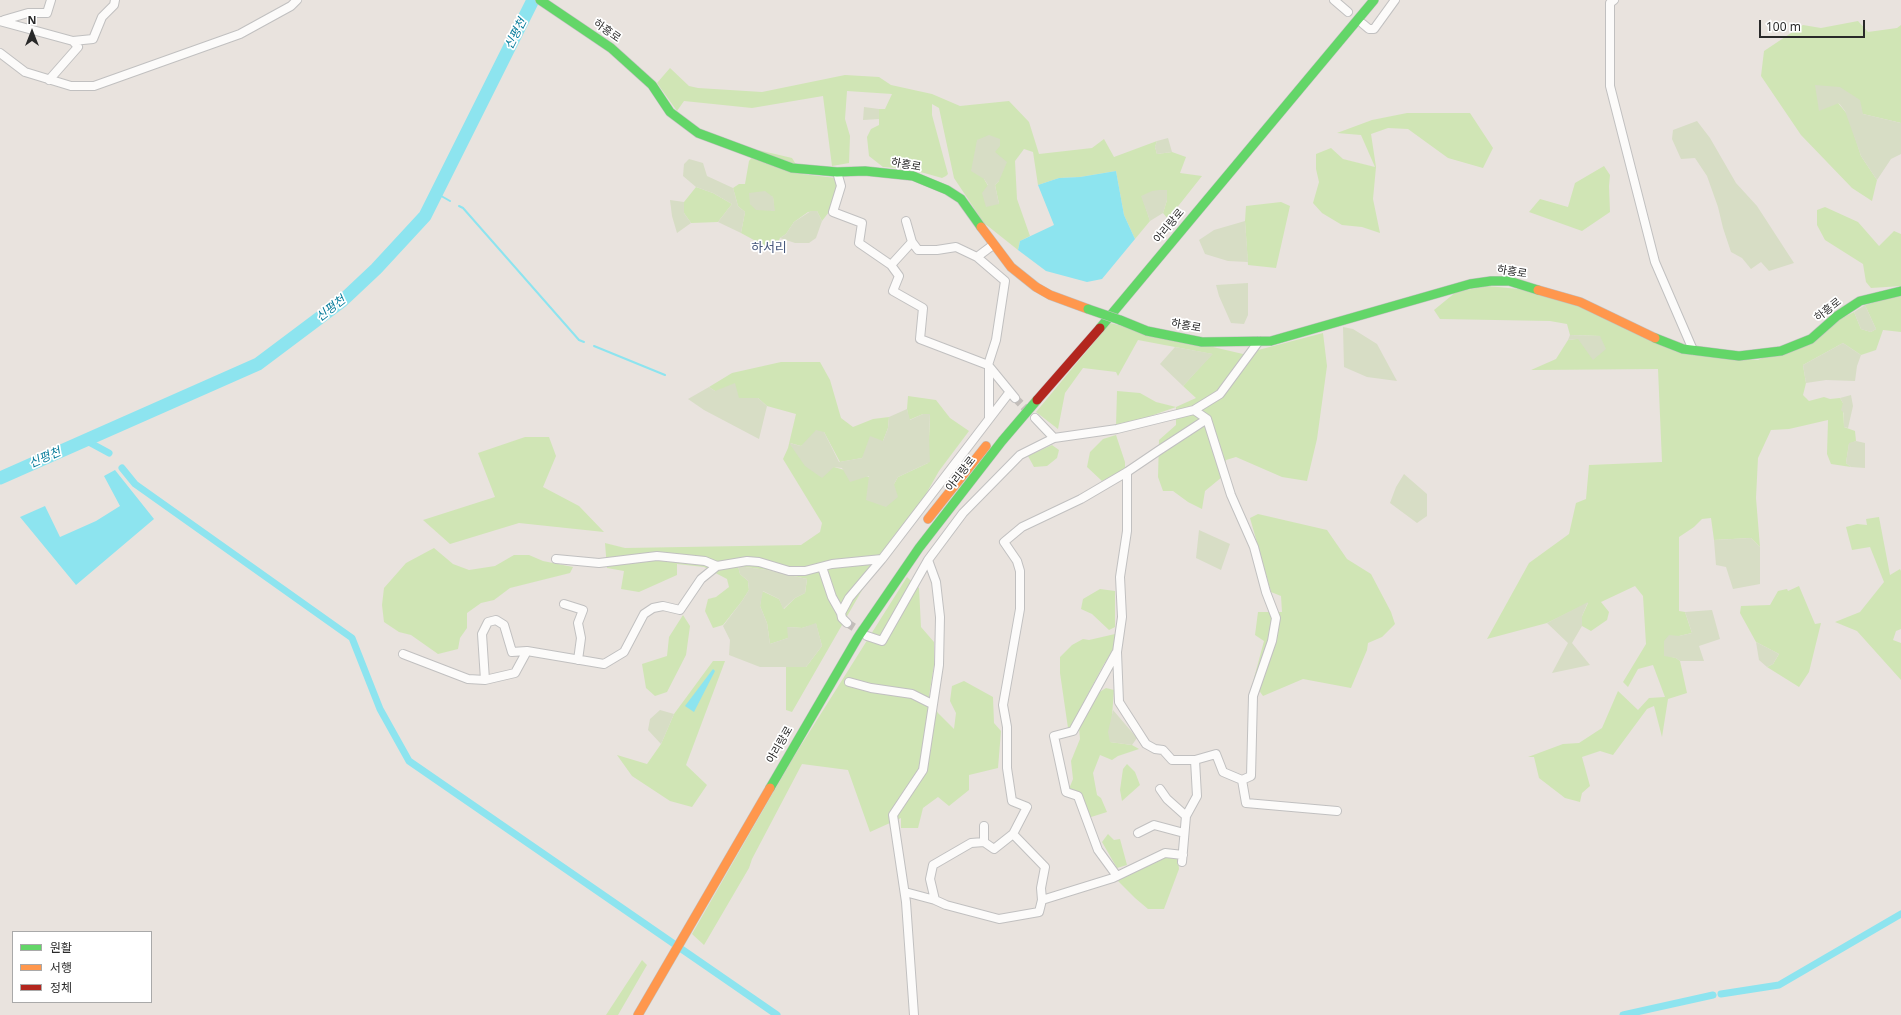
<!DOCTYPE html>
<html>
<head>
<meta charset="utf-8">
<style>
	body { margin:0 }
	#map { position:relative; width:1901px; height:1015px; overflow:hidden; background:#e9e3de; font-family:"Noto Sans","Noto Sans KR",sans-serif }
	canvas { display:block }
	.legend { position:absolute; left:12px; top:931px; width:140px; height:72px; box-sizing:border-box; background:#fff; border:1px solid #a9a9a9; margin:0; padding:5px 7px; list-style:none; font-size:12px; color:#292929 }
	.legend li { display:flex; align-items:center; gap:8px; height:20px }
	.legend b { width:20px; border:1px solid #a9a9a9 }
	.north { position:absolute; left:12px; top:12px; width:40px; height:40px; -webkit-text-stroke:3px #fff; paint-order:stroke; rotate:0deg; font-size:11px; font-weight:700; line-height:16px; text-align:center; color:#292929 }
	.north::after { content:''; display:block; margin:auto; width:14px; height:18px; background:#292929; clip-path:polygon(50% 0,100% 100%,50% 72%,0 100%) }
	.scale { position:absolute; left:1759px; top:20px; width:106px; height:18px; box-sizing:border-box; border:2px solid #292929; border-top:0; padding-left:5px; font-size:12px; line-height:14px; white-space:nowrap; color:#292929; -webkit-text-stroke:3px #fff; paint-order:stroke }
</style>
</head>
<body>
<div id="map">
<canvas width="1901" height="1015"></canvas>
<ul class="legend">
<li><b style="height:5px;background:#63d668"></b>원활</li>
<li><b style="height:5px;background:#ff974d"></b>서행</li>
<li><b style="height:5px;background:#b3261e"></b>정체</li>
</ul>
<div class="north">N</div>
<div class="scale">100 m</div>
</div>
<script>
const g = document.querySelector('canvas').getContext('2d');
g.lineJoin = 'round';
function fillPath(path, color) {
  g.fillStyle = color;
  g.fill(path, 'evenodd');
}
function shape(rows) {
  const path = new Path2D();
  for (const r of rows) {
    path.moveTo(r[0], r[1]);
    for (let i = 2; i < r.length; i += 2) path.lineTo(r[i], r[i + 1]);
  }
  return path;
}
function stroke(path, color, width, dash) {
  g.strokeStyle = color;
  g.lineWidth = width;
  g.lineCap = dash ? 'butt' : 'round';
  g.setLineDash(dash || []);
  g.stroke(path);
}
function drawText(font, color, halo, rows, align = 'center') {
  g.font = font + ' "Noto Sans","Noto Sans KR",sans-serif';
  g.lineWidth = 3.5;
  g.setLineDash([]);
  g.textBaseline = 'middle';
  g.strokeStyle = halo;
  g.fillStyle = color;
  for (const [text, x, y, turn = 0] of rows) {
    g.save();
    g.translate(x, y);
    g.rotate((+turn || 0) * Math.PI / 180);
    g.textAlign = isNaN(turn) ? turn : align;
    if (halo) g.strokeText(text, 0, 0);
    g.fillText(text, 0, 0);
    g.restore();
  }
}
fillPath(shape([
	[1858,21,1868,32,1897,28,1901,25,1901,123,1863,114,1838,103,1848,115,1861,156,1877,180,1872,201,1852,188,1801,135,1761,76,1764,51,1803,25,1821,28],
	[670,68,689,86,698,88,762,92,845,75,879,77,891,85,932,94,960,106,1009,101,1029,122,1039,154,1092,148,1104,139,1114,157,1157,141,1155,147,1157,154,1172,152,1186,157,1180,173,1202,176,1168,219,1163,213,1167,200,1142,196,1150,221,1135,239,1124,215,1116,171,1080,177,1059,178,1038,185,1033,152,1024,149,1015,161,1017,199,1030,236,1020,241,1018,250,984,223,954,178,939,108,932,104,932,115,948,174,946,176,942,178,910,169,883,167,869,156,867,137,871,129,879,125,879,109,885,109,892,94,847,91,845,119,850,136,849,163,832,166,823,96,752,108,684,101,677,111,657,83],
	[989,135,995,152,999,181,995,185,999,204,984,179],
	[1407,113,1470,113,1493,148,1483,168,1448,158,1408,129,1388,128,1371,134,1376,167,1373,199,1380,233,1362,227,1342,225,1322,213,1313,203,1319,182,1316,169,1316,154,1331,148,1343,159,1375,167,1361,135,1337,133,1372,120],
	[758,150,792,158,802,174,836,178,838,187,832,208,822,221,817,211,808,212,794,222,786,234,780,238,774,251,741,233,745,212,738,206,733,188,739,184,745,184,749,161],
	[750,193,773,197,774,211,750,204],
	[1604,166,1610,175,1609,186,1610,212,1582,231,1529,212,1540,199,1568,207,1575,183],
	[696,187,713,193,732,204,718,222,691,223,684,213,684,202],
	[1281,202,1290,206,1276,268,1248,265,1245,221,1246,206],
	[1825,207,1858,222,1879,246,1894,231,1901,234,1901,286,1871,288,1866,282,1863,264,1825,240,1817,225,1817,210],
	[1487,286,1519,289,1570,302,1717,357,1758,360,1854,312,1861,329,1871,332,1876,329,1865,305,1901,295,1901,332,1883,330,1876,350,1861,355,1843,343,1803,365,1806,383,1803,395,1809,401,1824,397,1830,399,1840,398,1843,403,1844,427,1855,431,1856,441,1849,444,1846,463,1851,467,1831,464,1827,454,1828,420,1789,429,1771,430,1758,458,1756,498,1760,547,1751,538,1714,540,1711,518,1702,519,1694,527,1679,537,1679,611,1685,612,1692,633,1679,636,1664,655,1676,658,1680,661,1687,693,1668,699,1662,737,1654,706,1647,709,1613,755,1600,751,1582,757,1590,786,1582,793,1580,802,1565,798,1539,778,1534,757,1528,757,1563,744,1579,743,1602,728,1618,691,1638,710,1649,698,1665,697,1653,665,1638,669,1628,687,1623,682,1646,644,1643,596,1635,586,1601,602,1609,612,1607,620,1591,631,1582,626,1582,616,1588,603,1547,623,1487,639,1529,563,1569,534,1576,503,1586,499,1589,465,1662,462,1658,369,1531,370,1556,359,1568,340,1600,336,1570,335,1567,324,1550,321,1440,319,1434,310,1456,292],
	[1110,323,1243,354,1323,333,1327,366,1317,439,1307,481,1282,477,1236,457,1226,460,1222,477,1205,491,1202,509,1188,502,1173,491,1163,491,1158,477,1159,440,1176,425,1176,407,1128,424,1116,426,1117,391,1140,393,1156,402,1176,407,1196,398,1183,386,1212,354,1138,340,1118,376,1116,372,1083,368,1065,393,1058,429,1036,412],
	[781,362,820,362,830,380,841,418,853,427,873,419,889,417,888,428,883,441,862,458,840,462,824,432,801,446,790,443,834,467,894,484,898,477,928,463,930,415,923,414,909,420,907,409,908,396,936,400,950,418,969,431,939,471,922,501,892,538,792,712,786,710,786,667,806,667,822,646,816,624,802,628,788,627,788,638,770,644,767,623,760,606,762,591,779,599,784,609,795,598,805,593,807,579,767,570,738,566,740,574,748,581,749,590,742,601,723,625,713,628,705,611,708,599,716,597,729,587,727,579,704,567,677,564,677,575,639,592,621,589,624,571,607,568,605,543,625,548,801,545,820,532,822,523,783,459,788,448,796,414,767,406,758,398,738,398,715,391,709,387,732,373],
	[1116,435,1125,462,1125,469,1102,481,1087,467,1090,452,1103,439],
	[525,437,549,437,556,456,543,487,579,506,604,532,519,523,450,544,423,520,495,497,478,453],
	[1052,445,1059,450,1057,458,1047,466,1034,467,1028,456],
	[1258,514,1327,530,1347,559,1371,574,1391,612,1395,624,1382,637,1368,643,1367,650,1351,688,1303,679,1263,696,1253,682,1264,641,1255,635,1258,612,1282,612,1281,596,1271,592,1250,518],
	[1879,517,1890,575,1900,569,1901,571,1901,629,1896,631,1893,640,1901,643,1901,680,1857,631,1835,622,1860,612,1884,582,1870,547,1852,550,1846,527,1857,524,1867,525,1866,519],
	[434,548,453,564,469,570,495,566,514,555,529,555,543,561,573,567,570,573,510,588,494,600,481,603,467,613,467,628,460,638,458,649,438,654,411,635,399,632,384,622,382,605,384,588,406,563],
	[907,577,919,588,921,627,934,642,934,665,929,696,938,713,954,729,956,713,950,701,952,686,964,681,993,697,994,723,1001,731,998,768,969,775,969,790,949,806,938,797,923,808,918,828,901,828,901,818,870,832,848,770,802,764,752,859,749,868,704,945,692,934,793,758],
	[1799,586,1815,624,1821,623,1809,672,1799,687,1767,667,1773,664,1779,654,1756,642,1740,613,1741,606,1770,605,1778,591,1787,589,1788,591],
	[1100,589,1115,591,1115,627,1109,630,1092,614,1081,609,1083,599],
	[683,615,690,626,686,655,667,692,655,696,646,688,642,664,667,656,669,637],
	[1115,634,1116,646,1104,664,1070,728,1068,728,1060,673,1060,657,1072,645,1083,639,1089,640],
	[713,661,725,661,686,765,707,785,692,807,670,801,632,776,617,755,647,764,661,744,674,714],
	[1106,688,1114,690,1110,742,1132,745,1139,749,1118,756,1112,760,1100,755,1093,773,1097,795,1101,798,1107,812,1088,818,1069,789,1073,779,1071,761,1080,739,1079,727,1096,694],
	[1127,764,1135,772,1140,785,1122,801,1120,790,1123,769],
	[1108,834,1114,840,1120,839,1127,865,1117,868,1102,842],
	[1165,856,1178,858,1179,869,1164,909,1148,909,1135,898,1116,879],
	[642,960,647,965,618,1015,606,1015]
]), '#d0e5b5');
fillPath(shape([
	[1815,85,1840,87,1860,100,1863,114,1901,123,1901,154,1891,159,1877,180,1861,156,1845,111,1839,103,1819,111],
	[864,107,879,109,879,119,863,120],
	[1697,121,1710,138,1736,183,1757,206,1794,263,1769,271,1761,262,1751,269,1742,258,1731,252,1723,228,1718,207,1707,176,1695,158,1681,159,1672,139,1673,130],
	[989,135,1000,139,1000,146,995,152,1007,162,999,181,995,185,999,204,986,207,982,193,988,185,984,179,971,171,977,140],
	[1168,138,1172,152,1157,154,1155,147,1157,141],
	[689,159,703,163,707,176,733,188,738,206,745,212,741,233,718,222,732,204,713,193,696,187,683,176,684,164],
	[1159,190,1167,190,1167,200,1163,213,1150,221,1141,196,1152,191],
	[765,191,773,197,775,211,756,210,750,204,749,193],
	[670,200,684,202,684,213,691,223,677,233,672,216],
	[811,211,817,211,822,221,816,238,809,243,795,243,780,238,786,234,794,222],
	[1245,221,1248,262,1228,261,1205,254,1199,240,1214,230],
	[1248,283,1248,315,1244,324,1231,323,1219,296,1216,285],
	[1865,305,1876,329,1871,332,1861,329,1854,312],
	[1343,327,1353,329,1377,344,1397,381,1367,377,1344,367],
	[1570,335,1600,336,1606,349,1593,360,1578,339,1568,340],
	[1843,343,1861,355,1857,366,1855,381,1826,380,1806,383,1803,365],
	[1175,347,1213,354,1183,386,1160,364],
	[735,383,739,398,758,398,767,406,759,439,704,410,688,399,709,387,715,391],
	[1851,395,1853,406,1848,428,1844,427,1844,413,1841,410,1843,403,1840,398],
	[907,409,910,420,923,414,930,414,929,435,930,462,898,477,894,484,898,497,886,507,866,500,869,476,850,482,842,468,834,467,822,478,805,466,789,443,801,446,816,430,824,432,839,462,862,458,870,436,883,441,888,428,889,417],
	[1856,441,1865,443,1865,468,1851,467,1846,463,1849,443],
	[1404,474,1427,494,1427,516,1417,523,1390,503,1396,487],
	[1199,530,1230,544,1221,570,1196,558],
	[1751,538,1760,547,1760,584,1733,589,1726,567,1716,565,1714,540],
	[738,566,767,570,807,579,805,593,795,598,783,609,779,599,763,591,760,606,767,623,770,644,788,638,787,627,802,628,816,623,822,646,806,667,760,667,729,655,730,640,723,626,742,601,749,590,748,581,740,574],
	[1588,602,1582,616,1582,626,1572,643,1590,665,1552,673,1568,643,1547,623],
	[1712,610,1720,639,1699,646,1704,661,1680,661,1676,658,1664,656,1664,641,1669,635,1679,636,1692,633,1685,612],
	[1756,642,1779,654,1773,664,1767,667,1759,660],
	[660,710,674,714,661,744,648,730,650,719],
	[1113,710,1137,738,1132,745,1110,742,1108,732]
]), '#d7ddc5');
fillPath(shape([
	[1116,171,1124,215,1135,239,1102,279,1087,282,1046,271,1018,250,1020,241,1054,225,1038,185,1059,178,1080,177],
	[115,470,154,519,76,585,20,517,45,506,60,537,96,521,120,506,104,476],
	[713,669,715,671,694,712,685,706]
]), '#8de4ef');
stroke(shape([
	[436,193,450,201],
	[459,206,463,208,579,340,584,342],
	[594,346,665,375]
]), '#8de4ef', 2);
stroke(shape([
	[85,440,109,453],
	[122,468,135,484,352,638,380,709,409,761,777,1015],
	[1721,994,1779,985,1901,914],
	[1623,1015,1713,995]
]), '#8de4ef', 7);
stroke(shape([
	[0,478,258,364,342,301,376,269,425,216,533,0]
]), '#8de4ef', 13);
stroke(shape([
	[1015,398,1030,413],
	[847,623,863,633]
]), '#c3beba', 8, [8, 4]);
const street = shape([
	[1334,0,1348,12],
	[1614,0,1610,3,1610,86,1655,262,1693,350],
	[4,20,28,13,47,13,51,0],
	[0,21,73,41],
	[1363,24,1369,29,1374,29,1395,0],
	[0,53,25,72,71,86,94,86,240,34,291,6,297,0],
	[49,80,78,47,73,41,93,39,102,17,114,5,115,0],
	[837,172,841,186,833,212,862,223,859,243,891,265,899,276,893,291,923,308,920,339,988,365],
	[912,242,918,250,937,250,956,247,977,257,1005,281,996,340,988,365,1015,398],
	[977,257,993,245],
	[891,265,912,242,906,221],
	[989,418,989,367],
	[1035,418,1054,438],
	[1207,419,1231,495,1254,547,1266,592,1276,618,1272,641,1253,696,1251,776,1242,780,1246,803,1337,811],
	[1127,472,1127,531,1120,577,1122,617,1117,652,1119,702,1146,744,1155,749,1163,750,1172,760,1195,760,1216,754,1223,772,1242,780],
	[556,559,599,563,657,556,705,561,717,566,747,561,759,562,789,571,805,571,832,564,882,559,1009,393],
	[822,567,832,597,841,613],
	[564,604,583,610,578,623,581,638,578,660],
	[847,623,842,618,841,613,849,598,882,559],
	[867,636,882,641,928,560],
	[1116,653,1073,731,1054,736,1066,792,1078,796,1098,850,1117,876],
	[403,654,468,679,485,680,515,673,527,651,604,664,624,652,644,614,653,608,663,606,680,610,701,579,717,566],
	[485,680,482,634,488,622,496,620,504,625,512,652,527,651],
	[849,682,871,688,912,694,932,704],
	[1160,789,1167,799,1186,816],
	[1138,833,1154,825,1184,833],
	[1013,834,1045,867,1041,888,1042,900],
	[984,842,984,826],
	[1182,862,1186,816,1197,796,1195,760],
	[905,892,935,900,930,879,933,865,971,843,984,842,994,849,1013,834,1027,807,1012,801,1007,768,1007,727,1003,705,1020,609,1020,571,1017,561,1004,542,1022,527,1081,499,1127,472,1158,451,1207,419,1194,410],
	[935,900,946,905,999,919,1039,912,1042,900,1113,878,1165,853,1183,855],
	[914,1015,906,902,893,815,923,770,939,665,940,617,936,582,928,560,963,513,1020,455,1054,438,1117,429,1194,410,1220,394,1259,341]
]);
const fast = shape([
	[540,0,611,48,652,85,670,112,698,133,792,168,837,172,865,171,913,176,947,190,961,199,981,227],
	[1120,320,1147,331,1202,342,1271,341,1470,284,1491,281,1509,281,1538,290],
	[1100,328,1374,0],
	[1655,338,1683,349,1739,356,1781,351,1811,339,1837,316,1860,301,1901,291],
	[770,788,858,637,919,548,1002,441,1037,400]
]);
const slow = shape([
	[981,227,1011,267,1036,287,1050,295,1088,309],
	[1538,290,1580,302,1655,338],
	[928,519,986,446],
	[638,1015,770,788]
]);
const jam = shape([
	[1037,400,1100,328]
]);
stroke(street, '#c1c0c0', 10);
stroke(fast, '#c1c0c0', 10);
stroke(slow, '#c1c0c0', 10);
stroke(jam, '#c1c0c0', 10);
stroke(street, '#fcfbfa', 8);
stroke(fast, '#63d668', 9);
stroke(slow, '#ff974d', 9);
stroke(jam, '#b3261e', 9);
const fastBridge = shape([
	[1088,309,1120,320]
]);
stroke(fastBridge, '#c1c0c0', 10, []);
stroke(fastBridge, '#63d668', 9);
drawText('11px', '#292929', '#fff', [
	["하흥로",607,31,35],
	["하흥로",906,165,10],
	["아리랑로",1169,226,-50],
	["하흥로",1512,272,9],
	["하흥로",1828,310,-38],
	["하흥로",1186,326,10],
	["아리랑로",961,474,-52],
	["아리랑로",780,745,-60]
]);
drawText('italic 12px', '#067c9b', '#fff', [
	["신평천",516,34,-63],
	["신평천",331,309,-38],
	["신평천",45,458,-24]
]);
drawText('13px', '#47587d', '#fff', [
	["하서리",769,248]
]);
</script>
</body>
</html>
